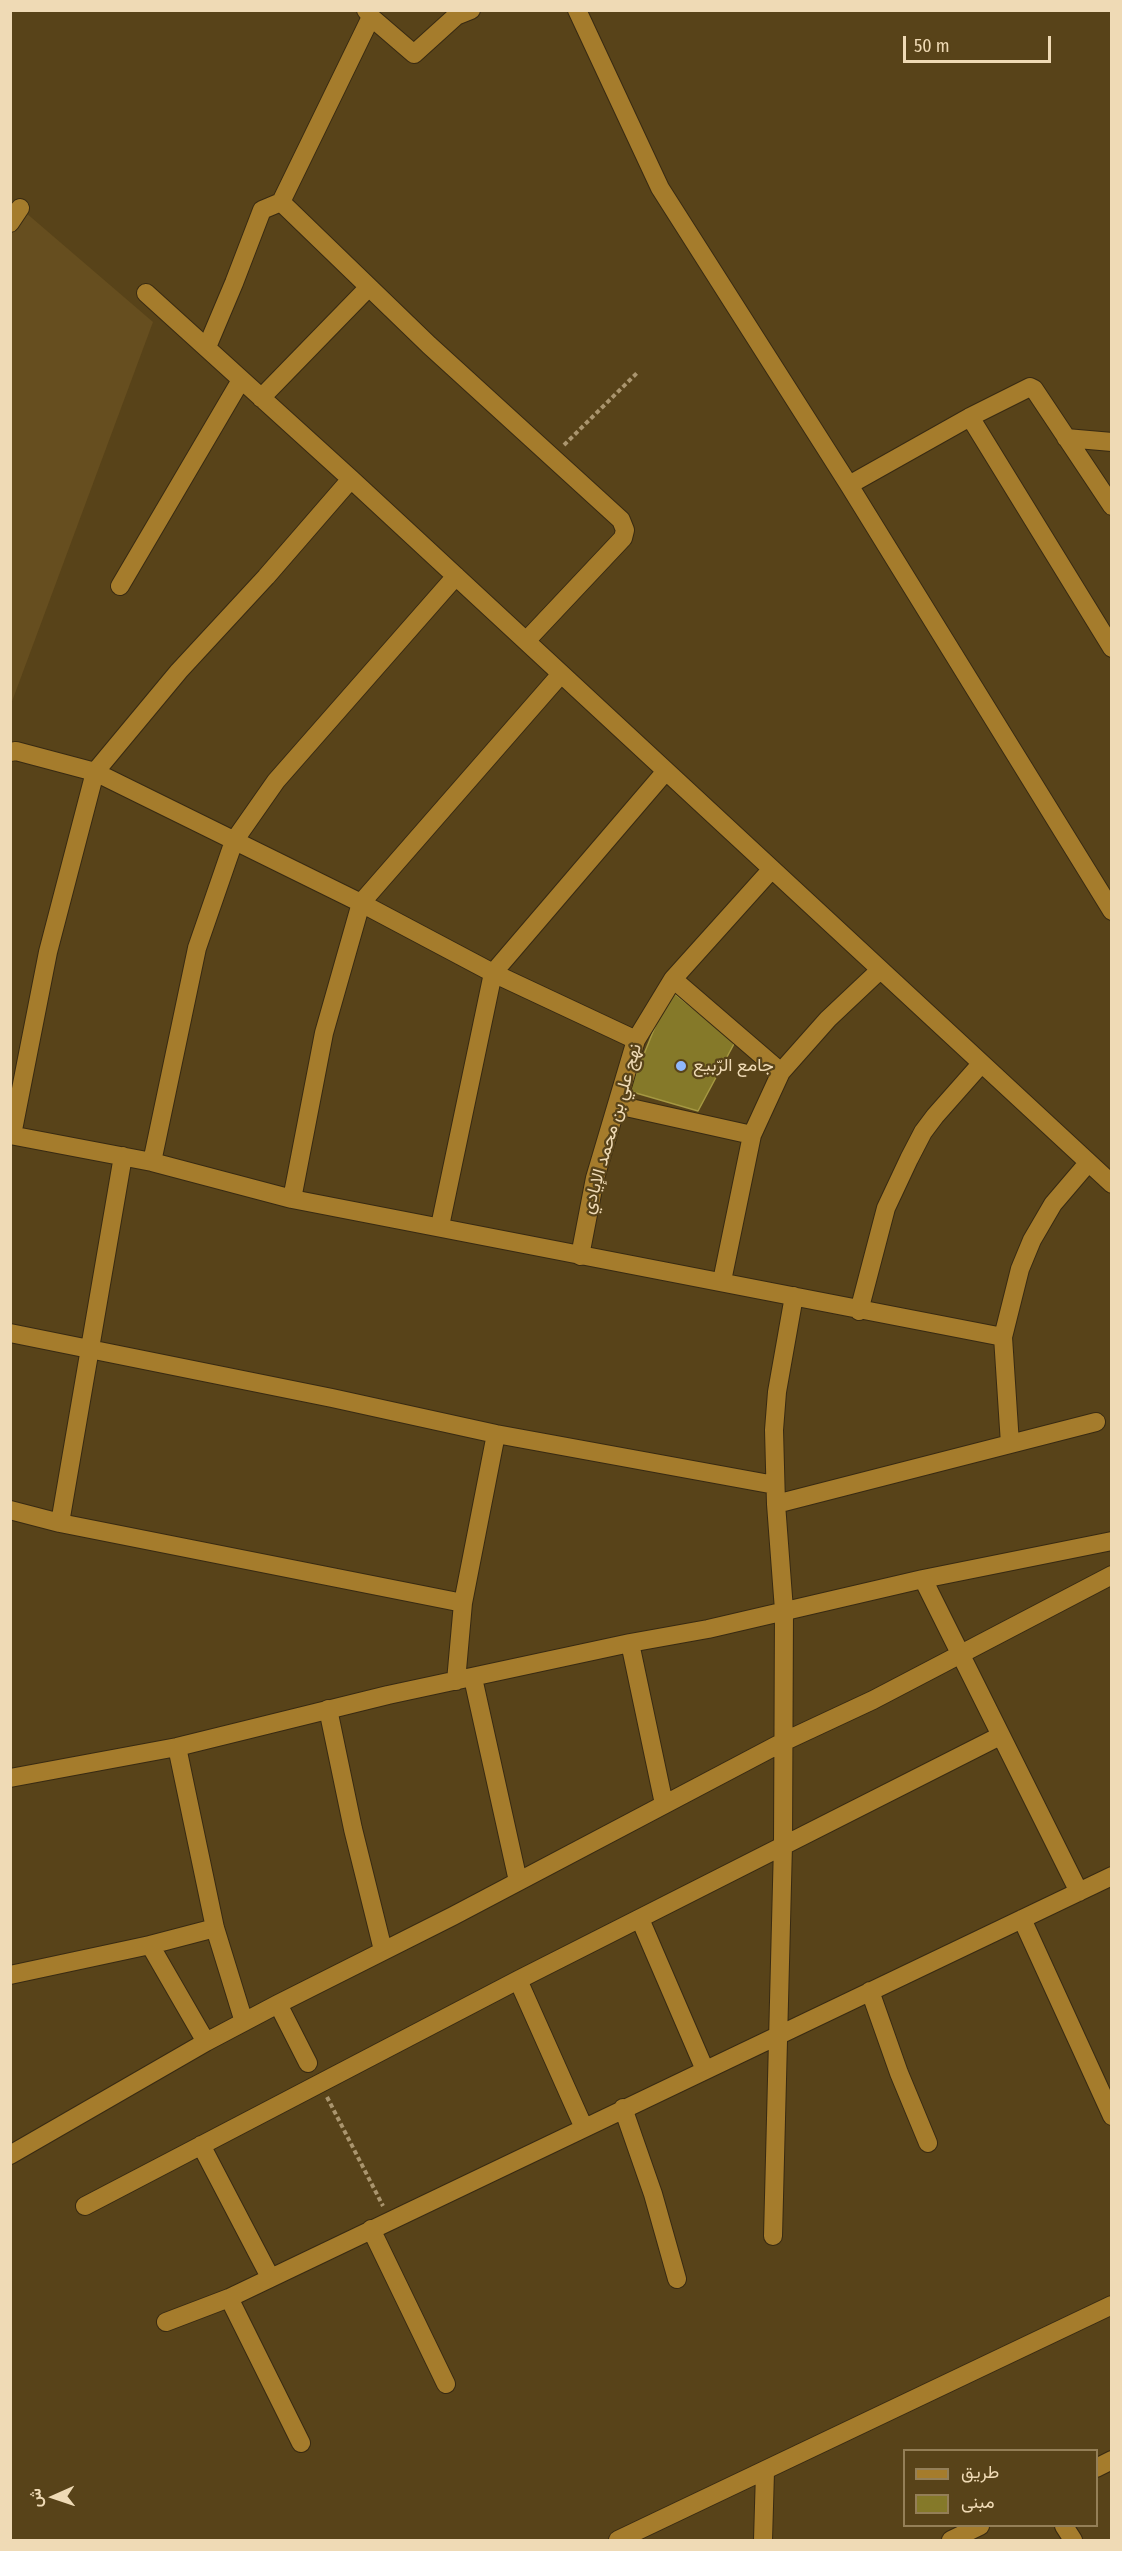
<!DOCTYPE html>
<html>
<head>
<meta charset="utf-8">
<style>
	body { margin:0 }
	#map { position:relative; width:1122px; height:2551px; overflow:hidden; background:#584319; font-family:"Fira Sans Condensed",Vazirmatn,sans-serif }
	canvas { display:block }
	.frame { position:absolute; inset:0; border:12px solid #efdab5; pointer-events:none }
	.legend { position:absolute; left:903px; top:2449px; width:195px; height:78px; box-sizing:border-box; background:#584319; border:2px solid #947f57; margin:0; padding:8px 10px; list-style:none; font-size:18px; color:#efdab5 }
	.legend li { display:flex; align-items:center; gap:12px; height:30px }
	.legend b { width:30px; border:2px solid #947f57 }
	.north { position:absolute; left:24px; top:2467px; width:60px; height:60px; -webkit-text-stroke:4px #584319; paint-order:stroke; rotate:267deg; font-size:16px; font-weight:700; line-height:24px; text-align:center; color:#efdab5 }
	.north::after { content:''; display:block; margin:auto; width:21px; height:27px; background:#efdab5; clip-path:polygon(50% 0,100% 100%,50% 72%,0 100%) }
	.scale { position:absolute; left:903px; top:36px; width:148px; height:27px; box-sizing:border-box; border:3px solid #efdab5; border-top:0; padding-left:8px; font-size:18px; line-height:21px; white-space:nowrap; color:#efdab5; -webkit-text-stroke:4px #584319; paint-order:stroke }
</style>
</head>
<body>
<div id="map">
<canvas width="1122" height="2551"></canvas>
<div class="frame"></div>
<ul class="legend">
<li><b style="height:8px;background:#a57c2c"></b>طريق</li>
<li><b style="height:16px;background:#857929"></b>مبنى</li>
</ul>
<div class="north">ش</div>
<div class="scale">50 m</div>
</div>
<script>
const g = document.querySelector('canvas').getContext('2d');
g.lineJoin = 'round';
function fillPath(path, color) {
  g.fillStyle = color;
  g.fill(path, 'evenodd');
}
function shape(rows) {
  const path = new Path2D();
  for (const r of rows) {
    path.moveTo(r[0], r[1]);
    for (let i = 2; i < r.length; i += 2) path.lineTo(r[i], r[i + 1]);
  }
  return path;
}
function stroke(path, color, width, dash) {
  g.strokeStyle = color;
  g.lineWidth = width;
  g.lineCap = dash ? 'butt' : 'round';
  g.setLineDash(dash || []);
  g.stroke(path);
}
function drawText(font, color, halo, rows, align = 'center') {
  g.font = font + ' "Fira Sans Condensed",Vazirmatn,sans-serif';
  g.lineWidth = 4.5;
  g.setLineDash([]);
  g.textBaseline = 'middle';
  g.strokeStyle = halo;
  g.fillStyle = color;
  for (const [text, x, y, turn = 0] of rows) {
    g.save();
    g.translate(x, y);
    g.rotate((+turn || 0) * Math.PI / 180);
    g.textAlign = isNaN(turn) ? turn : align;
    if (halo) g.strokeText(text, 0, 0);
    g.fillText(text, 0, 0);
    g.restore();
  }
}
fillPath(shape([
	[11,200,153,322,11,704]
]), '#664e1f');
const building = shape([
	[670,990,735,1042,698,1111,629,1091,670,990]
]);
fillPath(building, '#857929');
stroke(building, '#a59842', 1.5);
const minor = shape([
	[366,10,371,17,414,54,456,16,471,10],
	[577,10,660,188,849,485,1112,911],
	[281,202,429,345,621,520,625,530,623,538,526,641],
	[10,223,20,208],
	[146,293,351,479,1112,1184],
	[207,347,234,283,262,210,281,202,371,17],
	[261,398,369,287],
	[970,417,1112,648],
	[1066,438,1112,442],
	[849,485,970,417,1030,387,1034,389,1112,506],
	[120,586,241,380],
	[10,752,16,751,95,772,361,903,493,973,636,1040],
	[673,979,781,1072],
	[617,1105,752,1135],
	[10,1135,152,1162,292,1199,1003,1337],
	[12,1135,48,952,95,772,179,671,266,577,351,479],
	[152,1162,197,948,234,841,276,781,456,576],
	[292,1199,324,1033,361,903,561,674],
	[440,1226,493,973,666,771],
	[580,1256,595,1178,636,1040,673,979,771,870],
	[722,1281,752,1135,781,1072,828,1019,880,970],
	[859,1311,886,1208,909,1159,923,1132,935,1116,981,1064],
	[10,1333,332,1398,496,1434,775,1485],
	[1010,1444,1003,1337,1020,1269,1032,1240,1053,1204,1088,1163],
	[776,1504,1096,1422],
	[10,1510,60,1523,463,1603],
	[60,1523,123,1156],
	[923,1579,1079,1892],
	[630,1643,664,1804],
	[473,1678,518,1881],
	[456,1681,463,1603,496,1434],
	[328,1709,353,1829,383,1950],
	[177,1747,215,1928,244,2022],
	[10,1778,177,1747,388,1695,630,1643,708,1629,923,1579,1112,1541],
	[640,1919,705,2070],
	[1022,1919,1112,2116],
	[150,1945,206,2042],
	[10,1975,150,1945,215,1928],
	[518,1980,584,2128],
	[870,1991,899,2073,928,2143],
	[278,2004,308,2063],
	[623,2108,653,2194,677,2279],
	[201,2145,270,2277],
	[10,2155,206,2042,278,2004,453,1916,783,1742,873,1700,1112,1575],
	[85,2206,518,1980,1000,1736],
	[371,2229,446,2384],
	[773,2236,783,1845,784,1610,776,1504,774,1430,777,1392,794,1296],
	[229,2298,301,2443],
	[166,2322,229,2298,1112,1876],
	[1096,2468,1112,2460],
	[1064,2526,1073,2540],
	[618,2540,1112,2305],
	[763,2540,765,2472],
	[951,2540,980,2526]
]);
stroke(minor, '#382a12', 20);
stroke(shape([
	[564,445,638,372],
	[327,2097,383,2206]
]), '#aa956e', 4, [4.5, 3]);
stroke(minor, '#a57c2c', 18);
for (const [x, y, r, color] of [
	[681,1066,6,"#90b8fd"]
]) {
  const dot = new Path2D();
  dot.arc(x, y, r, 0, 2 * Math.PI);
  g.fillStyle = color;
  g.fill(dot);
  stroke(dot, '#584319', 2);
}
drawText('18px', '#efdab5', '#584319', [
	["جامع الرّبيع",693,1066]
], 'left');
drawText('18px', '#efdab5', '#584319', [
	["نهج علي بن محمد الإيادي",612,1129,-74]
]);
</script>
</body>
</html>
